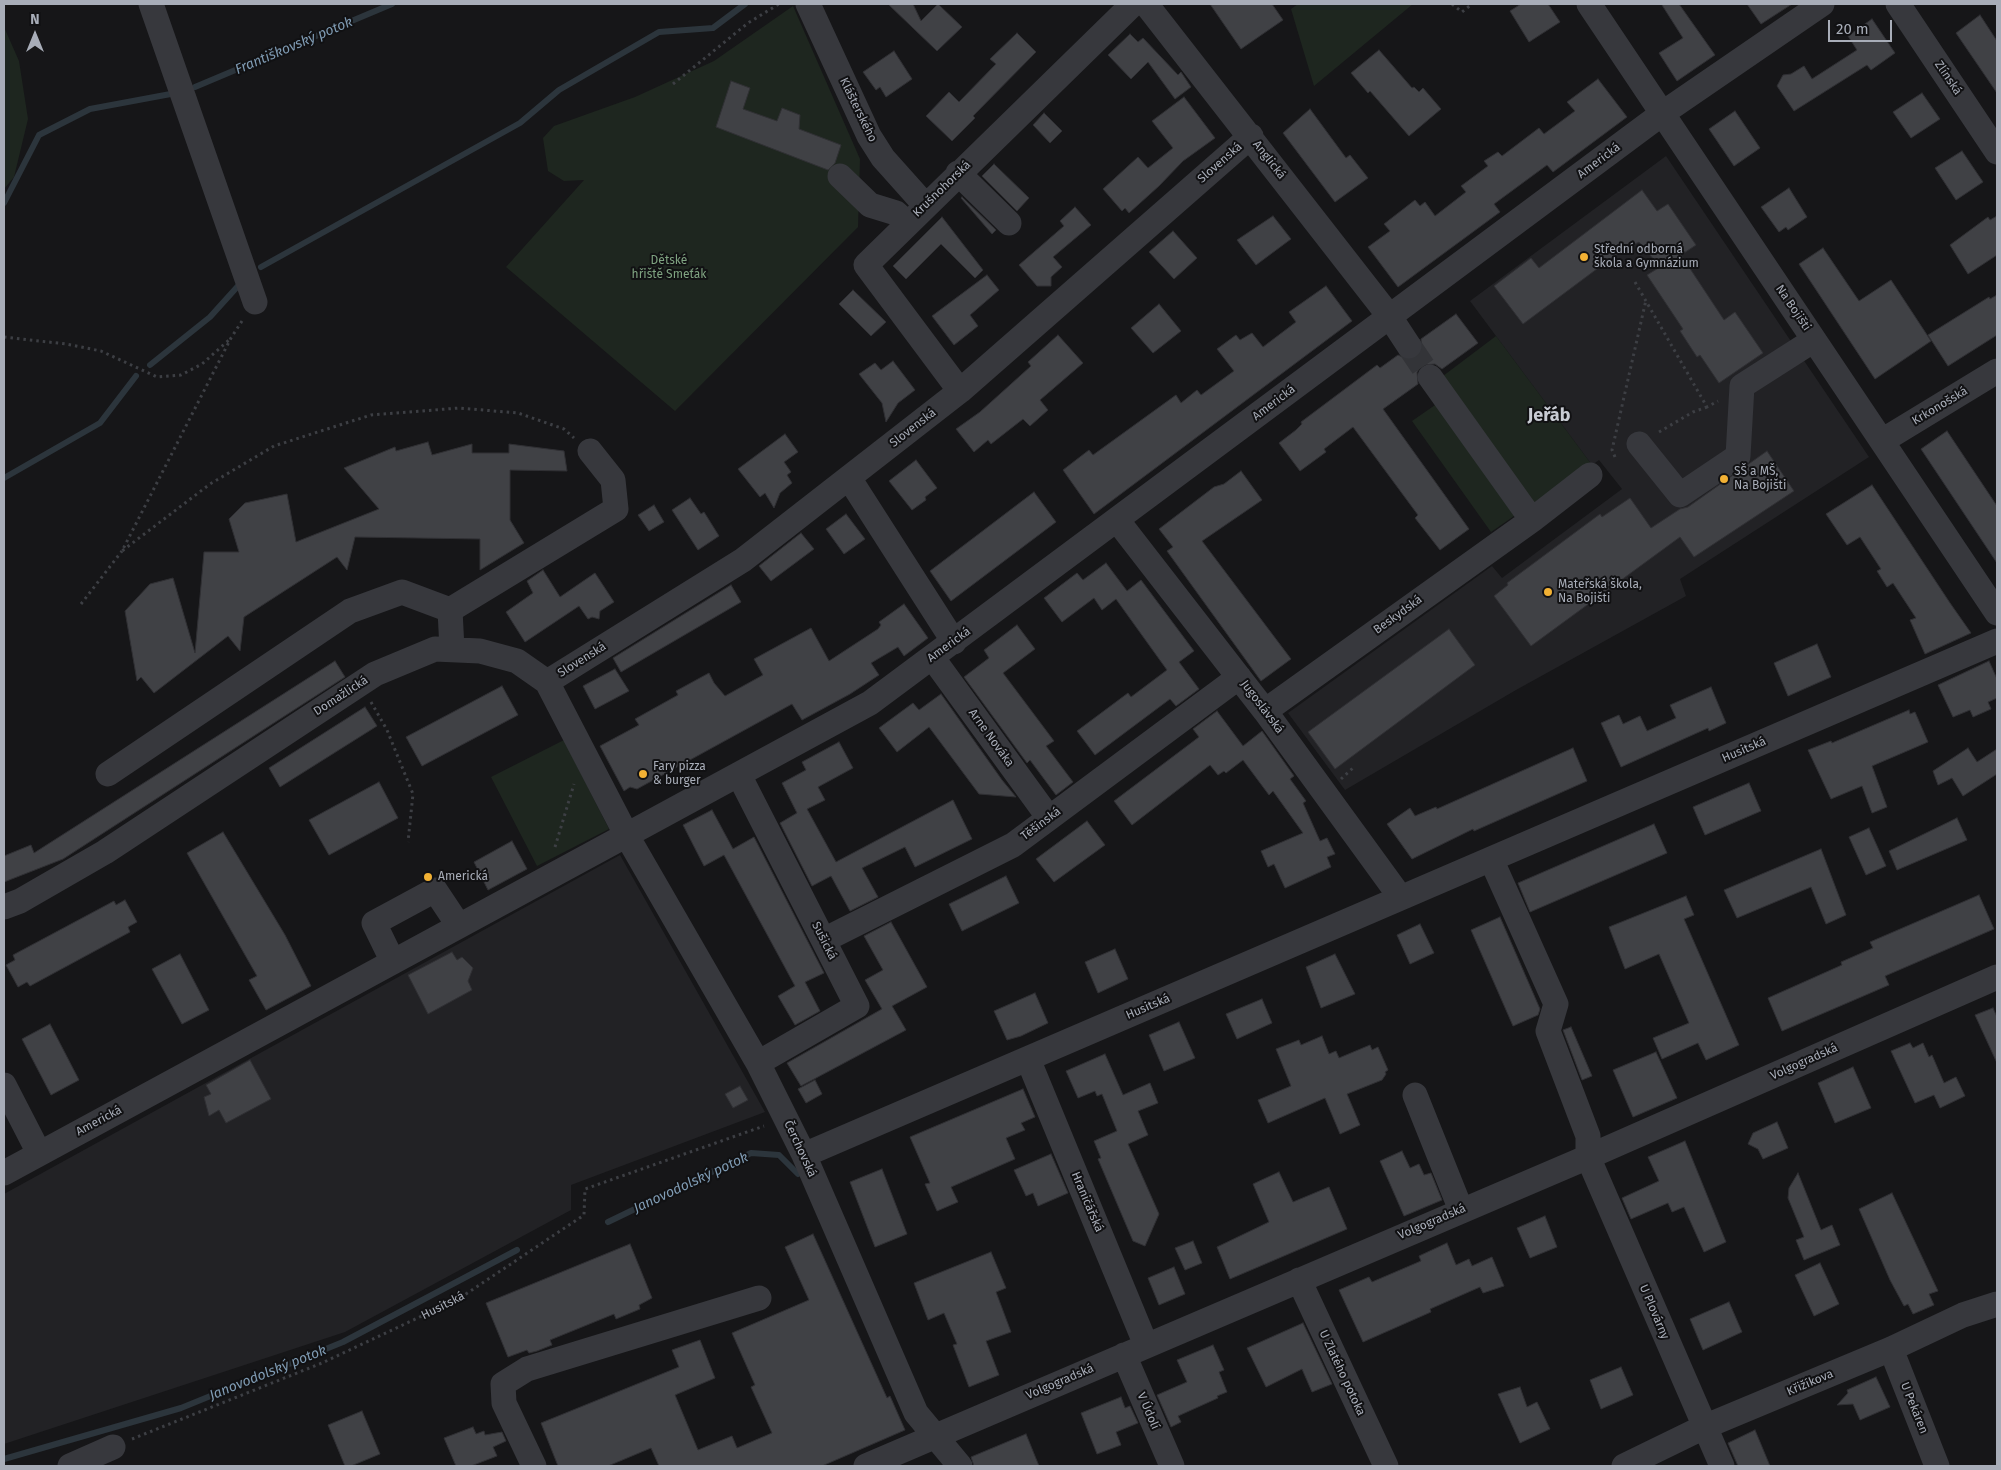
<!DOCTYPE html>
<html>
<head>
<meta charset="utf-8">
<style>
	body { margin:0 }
	#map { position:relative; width:2001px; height:1470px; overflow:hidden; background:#161618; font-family:"Fira Sans",sans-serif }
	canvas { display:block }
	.frame { position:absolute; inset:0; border:5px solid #a8adb8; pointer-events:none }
	.north { position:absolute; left:10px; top:10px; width:50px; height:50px; -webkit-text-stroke:4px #111113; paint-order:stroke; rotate:0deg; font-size:14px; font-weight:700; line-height:20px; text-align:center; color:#a8adb8 }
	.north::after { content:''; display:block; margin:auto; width:18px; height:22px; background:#a8adb8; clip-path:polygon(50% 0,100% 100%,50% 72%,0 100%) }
	.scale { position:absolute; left:1828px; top:20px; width:64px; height:22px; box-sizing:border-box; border:2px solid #a8adb8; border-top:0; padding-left:6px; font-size:15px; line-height:18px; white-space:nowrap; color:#a8adb8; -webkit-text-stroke:4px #111113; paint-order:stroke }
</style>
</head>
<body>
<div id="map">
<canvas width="2001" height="1470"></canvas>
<div class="frame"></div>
<div class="north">N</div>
<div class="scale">20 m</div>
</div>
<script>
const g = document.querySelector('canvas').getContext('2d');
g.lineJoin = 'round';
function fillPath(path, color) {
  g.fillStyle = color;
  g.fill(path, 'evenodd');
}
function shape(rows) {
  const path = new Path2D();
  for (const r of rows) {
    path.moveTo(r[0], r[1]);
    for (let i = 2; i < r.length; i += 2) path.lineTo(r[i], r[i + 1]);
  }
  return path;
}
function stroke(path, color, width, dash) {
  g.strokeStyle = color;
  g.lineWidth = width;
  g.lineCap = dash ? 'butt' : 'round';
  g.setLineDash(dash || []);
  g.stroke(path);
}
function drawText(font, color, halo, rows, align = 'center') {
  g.font = font + ' "Fira Sans",sans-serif';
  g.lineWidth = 4;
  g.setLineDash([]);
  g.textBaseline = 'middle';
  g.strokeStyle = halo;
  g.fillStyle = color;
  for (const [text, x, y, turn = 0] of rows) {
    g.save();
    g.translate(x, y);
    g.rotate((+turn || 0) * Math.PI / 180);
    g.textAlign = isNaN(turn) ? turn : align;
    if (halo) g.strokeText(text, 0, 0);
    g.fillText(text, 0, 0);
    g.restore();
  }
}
fillPath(shape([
	[1666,156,1869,457,1680,579,1686,596,1516,690,1345,790,1288,713,1492,566,1502,578,1622,489,1599,460,1592,465,1470,301],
	[620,855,765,1112,571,1185,571,1210,345,1332,4,1444,4,1194]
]), '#222225');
fillPath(shape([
	[1298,4,1413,4,1314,86,1291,9],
	[793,6,860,159,858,227,675,411,506,267,584,180,564,181,548,171,543,138,554,126,635,97,714,61],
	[4,27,19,61,28,119,14,177,4,189],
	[1496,336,1592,465,1529,506,1439,379],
	[1438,403,1517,514,1491,532,1412,421],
	[564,740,609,829,537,866,491,777]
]), '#1e261f');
stroke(shape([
	[195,87,392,4],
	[4,203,39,135,90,109,176,93],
	[261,267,520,123,559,90,659,32,713,28,745,4],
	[150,365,210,317,238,286],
	[4,478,100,423,136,376],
	[608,1222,751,1153,779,1155,798,1174],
	[4,1459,181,1408,343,1342,517,1250]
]), '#2c353c', 6);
const building = shape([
	[888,4,913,4,921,21,938,4,962,27,937,51,888,4],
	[1210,4,1272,4,1283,20,1241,49,1210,4],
	[1521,4,1548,4,1560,22,1529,42,1510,11,1521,4],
	[1664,4,1679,4,1715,55,1677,81,1659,53,1683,38,1662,5,1664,4],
	[1747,4,1792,4,1761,24,1747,4],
	[1980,15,1997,41,1997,93,1956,33,1980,15],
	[1872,19,1895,53,1871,70,1867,65,1794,111,1777,86,1783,75,1791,74,1804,66,1812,79,1857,50,1848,36,1872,19],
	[1017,33,1036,52,973,116,975,118,952,141,926,116,949,92,959,102,996,64,990,59,1017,33],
	[1130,34,1138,42,1143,38,1178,75,1181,72,1191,87,1175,99,1148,62,1131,79,1108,55,1130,34],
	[1379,50,1412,88,1414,87,1419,92,1423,88,1441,109,1409,136,1370,91,1368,93,1351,73,1379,50],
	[894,51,912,79,886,97,880,87,876,90,863,72,894,51],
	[1598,79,1627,117,1553,172,1547,165,1494,204,1500,212,1398,287,1368,247,1390,231,1384,224,1415,200,1420,206,1425,202,1435,216,1466,192,1461,186,1488,166,1484,161,1498,152,1502,156,1539,128,1544,134,1575,111,1567,102,1598,79],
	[731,81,750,88,743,109,777,121,782,108,800,115,799,129,841,145,835,163,828,170,716,127,731,81],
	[1922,93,1940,119,1911,138,1893,112,1922,93],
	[1184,97,1215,138,1183,161,1159,186,1129,213,1125,208,1122,211,1103,189,1138,157,1148,168,1173,148,1152,121,1184,97],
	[1310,109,1346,158,1350,155,1368,178,1335,202,1283,133,1310,109],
	[1735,111,1760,148,1734,166,1709,129,1735,111],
	[1044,113,1062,131,1050,143,1033,125,1044,113],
	[1962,151,1983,182,1956,200,1935,168,1962,151],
	[994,164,1029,198,1017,211,982,176,994,164],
	[1789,188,1807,217,1788,230,1786,227,1779,232,1761,207,1789,188],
	[1642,190,1657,211,1668,204,1696,245,1681,255,1724,320,1735,312,1763,353,1719,383,1700,355,1697,357,1680,331,1683,329,1647,275,1660,267,1639,242,1635,244,1633,242,1523,324,1494,286,1531,258,1539,268,1642,190],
	[962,197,996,230,992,234,961,198,962,197],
	[1075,207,1091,225,1053,257,1062,267,1051,277,1051,286,1037,286,1019,265,1064,226,1060,221,1075,207],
	[1273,216,1291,239,1256,265,1237,240,1273,216],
	[1997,216,1997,255,1968,274,1950,245,1988,217,1990,220,1997,216],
	[942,217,983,270,975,278,941,244,906,279,893,266,942,217],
	[1173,231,1197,258,1174,279,1149,252,1173,231],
	[1823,248,1859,301,1891,280,1931,341,1875,379,1799,264,1823,248],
	[987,275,999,290,970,315,978,326,954,345,932,316,987,275],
	[1326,286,1352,321,1094,514,1063,470,1089,450,1093,455,1176,395,1181,403,1197,390,1201,395,1234,371,1217,349,1236,335,1240,340,1252,333,1263,347,1296,322,1289,312,1326,286],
	[853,290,886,322,871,336,839,304,853,290],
	[1997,295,1997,335,1948,366,1928,335,1989,297,1990,299,1997,295],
	[1159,304,1181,331,1153,353,1131,328,1159,304],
	[1456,314,1478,343,1442,369,1435,364,1422,365,1417,372,1418,384,1383,409,1469,529,1440,550,1415,518,1418,515,1353,427,1324,449,1326,452,1300,471,1279,443,1296,430,1302,424,1301,422,1377,365,1380,368,1398,355,1409,360,1417,358,1422,352,1421,339,1456,314],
	[1058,335,1083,363,1040,400,1048,410,1030,426,1023,419,991,444,988,440,974,452,956,429,980,412,1031,366,1028,362,1058,335],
	[893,361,915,390,898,403,886,422,882,403,859,374,875,363,881,370,893,361],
	[1947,431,1997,506,1997,563,1921,449,1947,431],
	[785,434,798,452,784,462,791,472,787,475,792,483,780,493,774,508,765,493,760,497,738,469,785,434],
	[428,442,432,455,472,444,472,453,509,453,509,444,564,451,567,471,510,470,510,520,524,543,480,570,480,539,355,537,347,570,337,557,244,617,240,651,228,636,154,693,141,677,137,681,125,611,150,584,173,578,195,653,204,552,239,552,229,519,245,503,287,494,296,542,379,509,344,468,395,447,396,451,428,442],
	[1767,451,1794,491,1694,557,1680,537,1531,646,1494,596,1508,585,1507,583,1600,514,1602,517,1630,498,1651,528,1680,509,1688,507,1767,451],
	[916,460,937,488,925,497,926,500,912,510,889,481,916,460],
	[1241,471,1262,500,1202,541,1291,659,1261,681,1167,551,1173,547,1159,529,1214,487,1224,484,1241,471],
	[1872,485,1950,603,1971,633,1925,654,1910,620,1916,618,1893,583,1887,587,1877,571,1881,569,1860,537,1847,545,1826,514,1872,485],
	[1034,492,1056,522,951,601,930,571,1034,492],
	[690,498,701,514,704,512,719,536,698,550,672,510,690,498],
	[654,505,664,522,649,531,638,515,654,505],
	[846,514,865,539,844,554,826,529,846,514],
	[801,533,814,549,771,581,759,566,801,533],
	[1106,563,1127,591,1141,580,1194,651,1179,662,1199,689,1176,706,1170,699,1095,755,1077,731,1128,693,1131,697,1167,670,1116,599,1102,610,1094,598,1062,622,1044,598,1077,573,1083,580,1106,563],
	[543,570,560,597,595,573,614,602,600,611,599,619,592,617,588,619,579,606,525,642,506,612,533,593,527,581,543,570],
	[731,585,741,602,621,672,613,658,731,585],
	[904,604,928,638,904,656,898,647,871,663,879,675,850,694,802,720,792,704,637,789,630,787,624,791,600,746,639,725,635,719,678,695,676,691,709,673,714,683,725,696,763,675,754,659,811,628,829,661,878,629,881,625,879,622,904,604],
	[1017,625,1035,649,1003,673,1054,741,1046,746,1073,782,1056,795,1030,760,1027,763,964,677,989,658,984,650,1017,625],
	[1449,629,1475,665,1335,769,1308,732,1449,629],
	[1817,644,1831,677,1788,696,1774,663,1817,644],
	[335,661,345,677,63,859,4,882,4,856,31,845,34,853,335,661],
	[1989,661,1997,679,1997,698,1988,702,1991,709,1973,717,1970,710,1953,717,1938,685,1989,661],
	[615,669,629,691,595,709,583,686,615,669],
	[502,686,518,715,422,766,406,737,502,686],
	[1711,687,1726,723,1709,731,1708,728,1621,767,1601,723,1619,715,1623,724,1640,716,1647,731,1676,718,1670,705,1711,687],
	[941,694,1002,780,1016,797,979,794,929,727,897,752,879,728,913,703,919,710,941,694],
	[365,707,377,726,280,787,269,768,365,707],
	[1909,710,1910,714,1915,712,1928,742,1872,766,1887,807,1872,813,1862,786,1831,799,1808,750,1831,741,1832,743,1909,710],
	[1217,711,1243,746,1262,731,1294,776,1290,779,1306,801,1303,803,1320,841,1327,838,1335,854,1327,857,1331,867,1285,888,1274,864,1268,867,1261,851,1303,833,1273,791,1269,795,1243,760,1226,773,1224,771,1218,775,1210,765,1132,825,1114,801,1199,737,1193,729,1217,711],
	[839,742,853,768,818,787,825,800,807,809,836,862,953,800,972,839,915,867,905,847,862,868,878,897,850,911,831,876,812,886,780,823,797,813,782,783,806,770,802,762,839,742],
	[1573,748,1587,781,1474,831,1473,829,1412,859,1387,824,1410,808,1415,816,1436,807,1437,809,1573,748],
	[1968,748,1977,762,1997,749,1997,774,1963,796,1952,778,1938,785,1933,771,1968,748],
	[379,782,398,818,329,855,309,820,379,782],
	[1749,783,1761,811,1705,835,1693,807,1749,783],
	[712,810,733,849,754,837,824,973,805,982,820,1011,795,1025,778,996,795,986,724,855,704,866,683,825,712,810],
	[1957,818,1967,840,1897,870,1889,851,1957,818],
	[1087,821,1105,845,1054,882,1036,859,1087,821],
	[1654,824,1667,853,1530,912,1518,883,1654,824],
	[1869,828,1886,866,1866,875,1849,837,1869,828],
	[223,832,285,935,311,986,266,1010,249,980,257,976,187,853,223,832],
	[512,841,527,869,488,890,474,862,512,841],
	[1821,849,1846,915,1826,924,1811,887,1737,918,1724,890,1821,849],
	[1006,876,1019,903,962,931,949,904,1006,876],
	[1979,895,1994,929,1885,976,1889,985,1782,1031,1768,998,1842,965,1841,962,1873,948,1870,942,1979,895],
	[1686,896,1694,915,1684,919,1739,1045,1706,1060,1698,1043,1662,1059,1653,1038,1689,1023,1659,954,1625,969,1609,927,1686,896],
	[125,900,137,922,128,927,130,932,30,986,27,982,18,987,6,965,15,960,13,955,114,901,116,905,125,900],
	[1500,917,1540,1009,1538,1015,1513,1026,1471,930,1500,917],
	[891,922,927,987,892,1006,906,1030,801,1086,787,1063,882,1009,865,980,883,970,864,936,891,922],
	[1420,924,1434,953,1410,964,1397,935,1420,924],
	[1115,949,1128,979,1098,993,1085,962,1115,949],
	[452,952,457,960,462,957,473,968,468,981,472,990,428,1014,408,975,452,952],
	[180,954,209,1010,182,1024,152,969,180,954],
	[1335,954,1355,994,1321,1008,1306,967,1335,954],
	[1035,993,1048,1023,1021,1036,1007,1040,994,1011,1035,993],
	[1262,999,1272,1023,1237,1039,1226,1014,1262,999],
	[1993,1008,1997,1017,1997,1063,1975,1015,1993,1008],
	[1179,1022,1195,1058,1164,1071,1149,1035,1179,1022],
	[50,1024,79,1080,51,1095,22,1039,50,1024],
	[1571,1027,1592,1076,1582,1080,1563,1030,1571,1027],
	[1322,1036,1329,1054,1336,1051,1339,1058,1370,1045,1372,1050,1378,1047,1388,1070,1385,1072,1386,1074,1382,1080,1347,1094,1360,1125,1340,1134,1325,1098,1268,1123,1258,1100,1291,1086,1276,1049,1299,1040,1301,1045,1322,1036],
	[1910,1043,1913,1048,1923,1043,1929,1057,1932,1055,1944,1083,1956,1077,1965,1096,1940,1108,1934,1095,1915,1103,1891,1051,1910,1043],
	[1656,1052,1677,1098,1633,1117,1613,1070,1656,1052],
	[1105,1054,1123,1095,1150,1083,1158,1103,1138,1111,1148,1135,1128,1144,1159,1214,1145,1246,1133,1241,1098,1159,1101,1158,1094,1141,1117,1131,1102,1094,1097,1096,1095,1091,1078,1098,1066,1071,1105,1054],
	[250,1060,271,1099,226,1123,219,1110,209,1116,204,1097,211,1094,206,1085,250,1060],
	[1853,1067,1871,1108,1835,1123,1818,1083,1853,1067],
	[815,1080,822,1094,806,1103,798,1089,815,1080],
	[740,1086,748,1100,733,1108,725,1094,740,1086],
	[1023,1089,1035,1117,1021,1123,1025,1130,1006,1138,1015,1159,951,1187,958,1202,937,1211,925,1184,930,1183,910,1137,1023,1089],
	[1777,1122,1788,1148,1763,1159,1758,1149,1748,1144,1753,1133,1777,1122],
	[1685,1141,1726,1242,1704,1252,1684,1207,1672,1212,1668,1203,1631,1219,1622,1198,1659,1181,1648,1157,1685,1141],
	[1402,1151,1410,1168,1419,1164,1424,1175,1431,1173,1442,1200,1404,1216,1380,1161,1402,1151],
	[1051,1154,1068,1193,1038,1206,1033,1193,1026,1196,1014,1170,1051,1154],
	[882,1169,907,1234,875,1247,850,1182,882,1169],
	[1279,1172,1293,1202,1329,1187,1347,1229,1230,1279,1217,1247,1269,1222,1253,1184,1279,1172],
	[1798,1173,1821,1230,1832,1225,1840,1245,1804,1260,1796,1240,1804,1237,1788,1198,1789,1188,1798,1173],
	[1892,1193,1938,1291,1929,1294,1934,1305,1913,1314,1908,1304,1904,1306,1890,1280,1859,1209,1892,1193],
	[1545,1216,1557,1247,1530,1258,1517,1228,1545,1216],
	[813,1234,887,1398,890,1396,905,1430,822,1466,659,1466,651,1448,608,1466,558,1466,541,1423,679,1367,672,1350,700,1340,715,1378,675,1395,698,1450,732,1436,737,1448,772,1433,751,1387,755,1385,732,1333,809,1300,785,1247,813,1234],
	[1193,1241,1202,1263,1185,1270,1175,1248,1193,1241],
	[1447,1243,1456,1265,1469,1259,1472,1266,1492,1257,1504,1286,1483,1293,1480,1287,1430,1309,1431,1312,1363,1342,1339,1290,1369,1277,1372,1282,1421,1261,1419,1256,1447,1243],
	[630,1244,652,1298,639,1305,640,1309,616,1319,614,1314,550,1340,552,1345,537,1351,529,1353,527,1350,508,1357,486,1303,630,1244],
	[991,1252,1006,1288,996,1292,1011,1332,986,1341,999,1375,969,1387,953,1345,957,1344,944,1313,928,1320,914,1283,991,1252],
	[1820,1263,1839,1304,1814,1316,1795,1275,1820,1263],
	[1174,1267,1185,1294,1159,1305,1148,1278,1174,1267],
	[1729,1302,1742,1332,1703,1350,1690,1319,1729,1302],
	[1303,1323,1332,1384,1312,1392,1302,1369,1266,1387,1247,1348,1303,1323],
	[1213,1345,1224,1370,1219,1372,1227,1392,1217,1396,1218,1398,1178,1416,1181,1422,1171,1427,1157,1395,1187,1382,1177,1360,1213,1345],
	[1621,1367,1633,1395,1601,1409,1590,1380,1621,1367],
	[1876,1377,1890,1407,1860,1420,1853,1404,1837,1405,1848,1393,1847,1390,1876,1377],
	[1520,1387,1527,1407,1537,1402,1550,1429,1520,1443,1498,1394,1520,1387],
	[1121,1397,1125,1408,1130,1406,1138,1423,1116,1432,1121,1445,1097,1454,1081,1413,1121,1397],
	[362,1411,380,1454,351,1466,345,1466,328,1425,362,1411],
	[473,1427,476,1434,484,1431,485,1435,502,1432,506,1441,493,1447,497,1456,471,1466,456,1466,444,1438,473,1427],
	[1755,1430,1770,1466,1738,1466,1728,1443,1755,1430],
	[1026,1434,1039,1466,974,1466,971,1457,1026,1434]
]);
fillPath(building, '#404145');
stroke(building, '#303034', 1);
stroke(shape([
	[1409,346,1430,377]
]), '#333438', 25, [25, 12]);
stroke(shape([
	[1452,4,1462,12,1472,4],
	[673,84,748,23,779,4],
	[1635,282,1707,407,1718,401],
	[242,321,231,338,122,551,210,484,274,446,371,415,459,408,518,413,564,429,574,438],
	[4,337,66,344,101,351,157,377,181,375,202,364,229,340],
	[1659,432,1693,412,1707,407],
	[1615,457,1612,450,1646,300],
	[81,604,122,551],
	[371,702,387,730,413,794,408,842],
	[1341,779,1354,767],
	[555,847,574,784],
	[132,1439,322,1363,460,1298,584,1215,585,1189,764,1126]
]), '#3d3f44', 3, [2.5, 4]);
stroke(shape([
	[151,4,255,302],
	[808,4,869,136,883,158,925,205],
	[1146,4,1390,317,1409,346],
	[1589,4,1997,613],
	[1898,4,1997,152],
	[958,173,1009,223],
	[840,176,870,205,896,213,907,223],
	[1430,377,1532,520],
	[960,391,866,265,1133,4],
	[1882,441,1997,371],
	[1639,444,1680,495,1738,456,1742,386,1814,340],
	[849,478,954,642],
	[1117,520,1265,711,1401,898],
	[452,649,450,610,616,509,613,480,590,451],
	[932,657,1049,818],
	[547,682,743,560,960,391,1251,136],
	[1265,711,1532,520,1590,475],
	[108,774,350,611,402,592,450,610],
	[739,775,857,1006,758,1063],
	[1491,859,1556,1004,1548,1031,1588,1136,1588,1157,1722,1466],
	[4,907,20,901,105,852,375,674,435,649,480,651,517,661,547,682,627,836,758,1063,804,1155,916,1413,960,1466],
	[824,940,1013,845,1239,677],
	[393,962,374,923,435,890,459,926],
	[1028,1059,1146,1345],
	[4,1085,39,1153],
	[1415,1095,1461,1210],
	[804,1155,1997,641],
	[4,1173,870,703,1663,113,1822,4],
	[1299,1280,1386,1466],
	[1891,1349,1937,1466],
	[1124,1355,1172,1466],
	[70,1466,113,1447],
	[534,1466,504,1403,503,1384,527,1369,759,1298],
	[866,1466,1588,1157,1997,977],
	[1624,1466,1704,1427,1891,1349,1963,1315,1997,1304]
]), '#37383d', 25);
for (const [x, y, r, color] of [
	[1584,257,5,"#f2b134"],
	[1724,479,5,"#f2b134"],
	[1548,592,5,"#f2b134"],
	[643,774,5,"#f2b134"],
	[428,877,5,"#f2b134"]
]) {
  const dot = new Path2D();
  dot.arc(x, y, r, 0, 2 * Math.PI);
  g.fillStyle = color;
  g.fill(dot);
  stroke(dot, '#111113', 2);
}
drawText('12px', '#a8adb8', '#111113', [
	["Zlínská",1948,78,56],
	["Klášterského",858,110,64],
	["Anglická",1269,160,52],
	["Americká",1599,161,-37],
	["Slovenská",1220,163,-41],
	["Krušnohorská",942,189,-44],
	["Na Bojišti",1793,308,56],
	["Americká",1274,403,-37],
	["Krkonošská",1940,406,-31],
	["Slovenská",913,428,-38],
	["Beskydská",1398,615,-36],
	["Americká",949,645,-36],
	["Slovenská",582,660,-32],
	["Domažlická",341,696,-33],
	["Jugoslávská",1262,707,53],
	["Arne Nováka",991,738,54],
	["Husitská",1744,750,-23],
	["Těšínská",1041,824,-37],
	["Sušická",824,941,63],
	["Husitská",1148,1007,-23],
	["Volgogradská",1804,1062,-24],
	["Americká",99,1121,-28],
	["Čerchovská",800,1149,65],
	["Hraničářská",1087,1202,67],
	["Volgogradská",1432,1222,-23],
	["Husitská",443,1306,-27],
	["U Plovárny",1654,1312,67],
	["U Zlatého potoka",1342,1373,65],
	["Volgogradská",1060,1382,-23],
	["Křižíkova",1810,1383,-23],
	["U Pekáren",1914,1408,68],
	["V Údolí",1148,1411,67]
]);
drawText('12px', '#a8adb8', '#111113', [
	["Střední odborná",1594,250],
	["škola a Gymnázium",1594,264],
	["SŠ a MŠ,",1734,472],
	["Na Bojišti",1734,486],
	["Mateřská škola,",1558,585],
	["Na Bojišti",1558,599],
	["Fary pizza",653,767],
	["& burger",653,781],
	["Americká",438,877]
], 'left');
drawText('12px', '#7fa381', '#111113', [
	["Dětské",669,261],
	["hřiště Smeťák",669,275]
]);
drawText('italic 14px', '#7f9bb3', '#111113', [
	["Františkovský potok",294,46,-23],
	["Janovodolský potok",691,1183,-25],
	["Janovodolský potok",268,1373,-22]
]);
drawText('bold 18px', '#c9ccd4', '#111113', [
	["Jeřáb",1549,416]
]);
</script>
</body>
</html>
